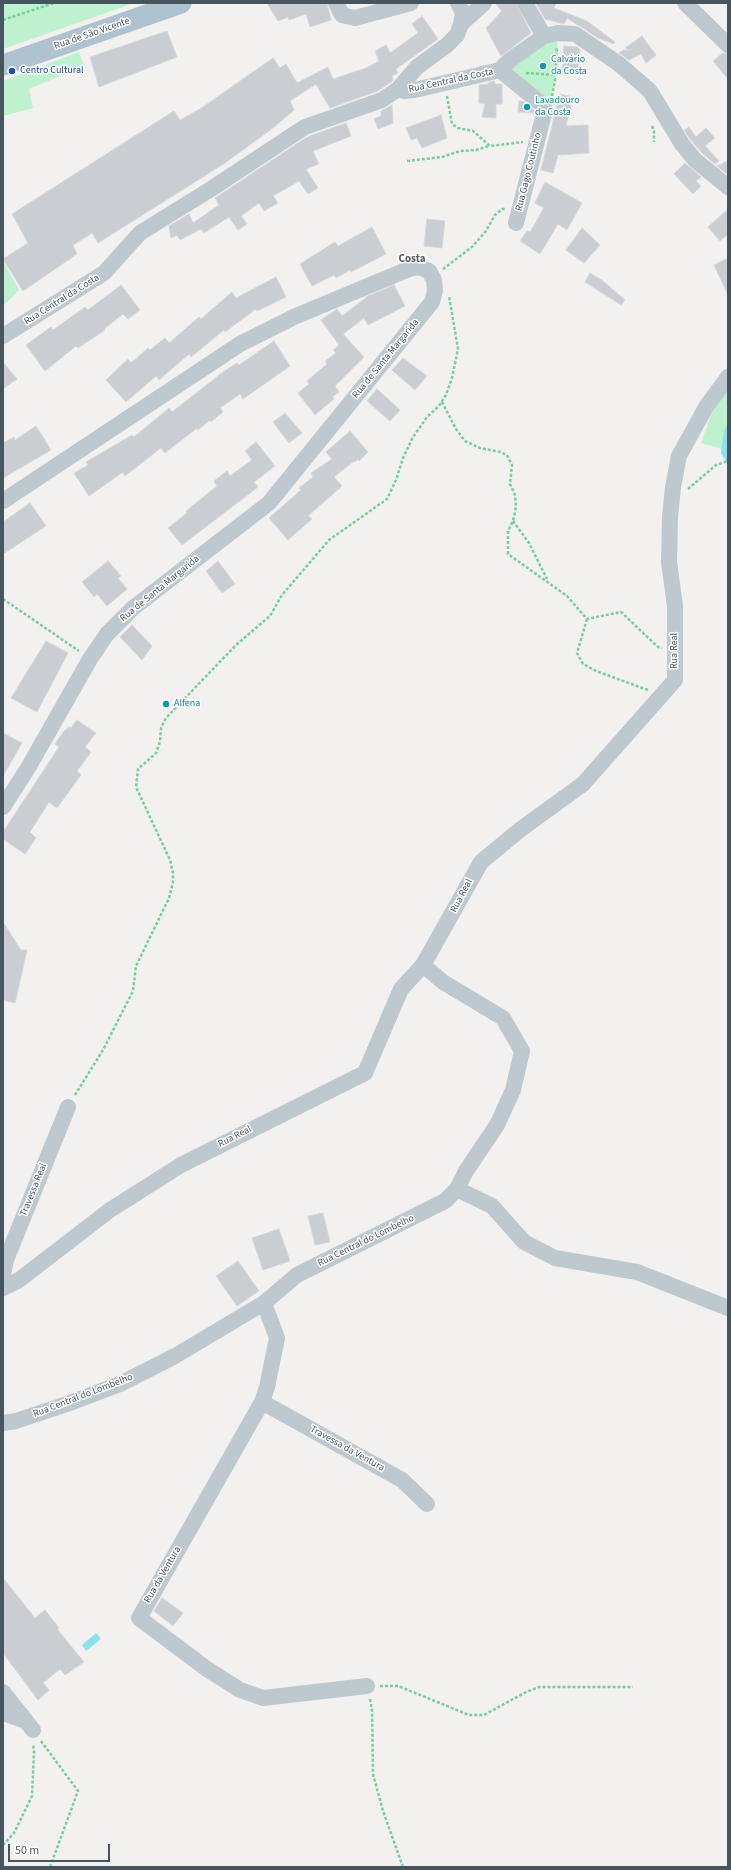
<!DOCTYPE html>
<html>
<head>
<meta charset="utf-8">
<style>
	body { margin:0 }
	#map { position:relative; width:731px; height:1870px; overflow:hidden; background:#f3f0f0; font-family:"Source Sans 3",sans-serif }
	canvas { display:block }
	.frame { position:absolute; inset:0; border:4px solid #47555e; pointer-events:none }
	.scale { position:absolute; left:8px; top:1844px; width:102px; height:18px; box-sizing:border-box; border:2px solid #47555e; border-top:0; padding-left:5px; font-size:12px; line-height:14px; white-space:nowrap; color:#47555e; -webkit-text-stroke:3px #fff; paint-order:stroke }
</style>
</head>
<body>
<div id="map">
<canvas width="731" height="1870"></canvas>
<div class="frame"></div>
<div class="scale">50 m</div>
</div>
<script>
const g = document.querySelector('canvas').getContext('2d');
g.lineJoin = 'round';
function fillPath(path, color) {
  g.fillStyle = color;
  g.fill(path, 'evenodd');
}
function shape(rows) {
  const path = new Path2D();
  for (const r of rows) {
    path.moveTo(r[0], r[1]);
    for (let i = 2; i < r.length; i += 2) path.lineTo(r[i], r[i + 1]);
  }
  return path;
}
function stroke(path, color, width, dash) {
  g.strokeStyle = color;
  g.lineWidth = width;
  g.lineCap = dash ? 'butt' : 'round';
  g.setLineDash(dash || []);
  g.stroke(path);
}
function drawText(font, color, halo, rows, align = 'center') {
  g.font = font + ' "Source Sans 3",sans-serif';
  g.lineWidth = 3;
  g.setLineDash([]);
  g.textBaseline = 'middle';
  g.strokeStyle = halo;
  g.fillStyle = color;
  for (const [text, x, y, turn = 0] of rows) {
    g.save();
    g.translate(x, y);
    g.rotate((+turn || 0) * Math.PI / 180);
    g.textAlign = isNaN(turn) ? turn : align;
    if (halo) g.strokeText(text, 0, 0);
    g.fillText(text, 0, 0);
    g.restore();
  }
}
fillPath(shape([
	[3,3,134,3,3,49],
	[558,37,555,81,549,102,510,71,510,66],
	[79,52,84,66,29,89,33,108,3,116,3,81],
	[3,261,19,290,3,306],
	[728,385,728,451,701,443,711,415]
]), '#bef1ce');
fillPath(shape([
	[728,423,728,465,721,453,724,431],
	[96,1633,101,1639,86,1651,82,1645]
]), '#8ae1ef');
const building = shape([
	[267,3,327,3,331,20,310,27,306,14,289,20,288,17,278,21,267,3],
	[495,3,516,3,531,33,501,56,486,28,502,11,495,3],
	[536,3,556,3,554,8,587,21,615,42,614,44,598,38,567,18,564,24,545,19,536,3],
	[422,16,438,39,396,69,398,73,392,76,393,80,391,82,378,91,330,108,316,84,290,101,294,110,273,128,225,163,98,243,92,233,73,245,77,254,23,291,3,259,28,243,12,214,174,111,180,120,200,109,273,58,280,68,286,64,297,83,328,67,333,79,366,68,379,61,375,51,386,45,390,53,418,33,412,24,422,16],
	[167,31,177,57,99,87,90,57,167,31],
	[642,36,656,55,646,63,641,54,629,60,619,53,623,50,630,50,625,48,642,36],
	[564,46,577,47,580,49,578,74,562,74,564,46],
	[723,53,728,54,728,79,713,61,723,53],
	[494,81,495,84,502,84,502,104,496,104,496,118,482,117,485,104,479,103,479,85,489,84,489,82,494,81],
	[560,94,573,97,566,126,588,125,589,153,558,155,553,173,541,170,560,94],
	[519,101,524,102,534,110,534,113,518,112,519,101],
	[392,105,393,123,378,129,374,119,381,116,381,111,392,105],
	[441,115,447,138,422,148,417,138,411,140,406,128,441,115],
	[346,123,351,136,313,151,319,164,306,169,318,188,308,194,299,181,273,196,278,203,264,211,259,203,241,216,247,224,238,230,229,217,204,233,201,229,180,240,177,235,171,238,169,226,189,214,193,223,219,205,215,198,307,137,346,123],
	[689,127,696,137,706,128,715,138,705,146,719,161,715,164,702,153,690,139,684,130,689,127],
	[728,161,728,175,717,166,728,161],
	[685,163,701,177,696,181,701,186,693,194,674,174,685,163],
	[545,182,582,203,567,230,558,224,540,254,520,241,527,231,530,232,544,208,535,203,545,182],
	[728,209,728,234,720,241,708,227,728,209],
	[427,219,445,221,442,248,424,246,427,219],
	[372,227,386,254,351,272,350,270,336,278,334,275,312,286,300,264,335,242,338,246,372,227],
	[582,228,600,245,584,263,566,250,582,228],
	[728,258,728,295,714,265,728,258],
	[590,273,603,281,625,300,621,305,585,282,590,273],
	[276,277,286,297,257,311,256,309,225,332,224,330,191,357,189,354,159,380,156,376,126,402,106,380,128,359,131,363,148,348,150,350,165,338,169,343,199,317,201,319,232,292,236,298,276,277],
	[121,285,140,310,128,319,123,314,104,329,105,330,78,348,76,346,45,371,26,345,51,327,53,330,85,307,88,310,121,285],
	[394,285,405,306,368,325,364,318,343,334,364,357,335,386,339,392,332,397,334,399,315,415,298,393,309,384,307,381,327,364,325,361,336,353,333,350,339,345,321,320,337,309,342,316,368,296,394,285],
	[274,341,290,366,243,399,240,394,220,408,223,412,211,422,210,420,198,430,197,428,165,453,161,448,125,476,123,472,89,496,74,473,88,465,86,462,132,435,134,437,169,408,172,412,223,372,237,363,239,365,274,341],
	[403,358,427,376,415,390,392,370,403,358],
	[3,362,17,379,3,389,3,362],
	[377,389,400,410,390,421,367,401,377,389],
	[285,413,302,433,289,443,273,422,285,413],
	[36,426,51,450,3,478,3,443,14,437,15,440,36,426],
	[350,431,368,452,359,461,358,459,355,462,354,461,334,477,342,486,308,516,312,519,288,540,269,518,301,490,299,488,313,477,311,473,332,459,326,452,350,431],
	[256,442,275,466,254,482,258,487,182,545,168,528,187,513,186,511,217,486,214,481,227,471,230,476,252,460,245,451,256,442],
	[30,503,46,526,3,554,3,522,30,503],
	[108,561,121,576,118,578,127,589,107,606,97,594,94,597,82,582,108,561],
	[218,561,235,584,222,593,206,571,218,561],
	[132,625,152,646,142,660,120,637,132,625],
	[46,641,68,653,37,712,11,698,46,641],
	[77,720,96,733,85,747,91,752,77,771,81,775,57,808,49,802,30,832,36,838,25,854,3,839,3,832,59,747,55,744,64,731,69,727,71,728,77,720],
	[3,733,22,743,3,776,3,733],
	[3,922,21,950,27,950,15,1003,3,1000,3,922],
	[323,1213,330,1242,315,1245,308,1216,323,1213],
	[279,1229,290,1261,263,1270,252,1238,279,1229],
	[238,1261,259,1291,237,1306,216,1276,238,1261],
	[3,1578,35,1618,45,1610,59,1628,57,1629,84,1662,65,1675,60,1669,43,1683,49,1690,38,1700,3,1653,3,1578],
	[162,1598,183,1613,173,1626,154,1611,162,1598]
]);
fillPath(building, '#caced3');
stroke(building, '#d4d7dc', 1);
stroke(shape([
	[3,20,54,3],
	[526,73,556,75],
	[447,96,452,124,458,128,473,131,490,146,523,142],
	[552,96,555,81,557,47],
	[652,126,654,131,654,142],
	[407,161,442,157,460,151,476,150,489,146],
	[443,269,472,247,486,231,495,215,502,209,506,209],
	[442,402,456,429,465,441,480,448,500,452,507,455,512,465,510,484,515,495,516,507,513,521,508,531,508,554,567,596,587,619,621,612,658,647,662,648],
	[688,489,716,465,728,461],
	[513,521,529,543,547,579],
	[3,599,79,651],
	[587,619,577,653,583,664,596,671,648,690],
	[75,1095,103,1050,133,991,136,966,169,898,173,882,173,873,170,860,136,787,138,769,156,753,160,742,161,728,166,718,236,645,270,616,282,595,329,540,387,499,396,480,403,458,413,437,428,416,439,406,446,395,452,378,458,349,449,296],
	[380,1686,398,1686,469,1715,484,1715,526,1692,539,1687,633,1687],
	[370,1699,372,1710,373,1774,383,1811,403,1867],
	[41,1741,78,1791,50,1867],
	[3,1845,14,1833,32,1796,34,1752,33,1744]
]), '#75d09d', 2.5, [3, 2]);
stroke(shape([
	[336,3,342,15,355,18,411,3],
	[525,3,544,36],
	[685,3,728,45],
	[461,24,484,3],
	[500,70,544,106,544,114,516,223],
	[398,89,417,67,447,45,457,35,461,24,463,13,458,3],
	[3,336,104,273,140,233,211,189,305,127,382,100,398,89,404,91,415,90,500,70,510,60,544,36,558,33,575,34,619,64,650,91,682,144,695,160,728,187],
	[3,501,240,344,296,316,409,269,419,267,429,271,434,280,435,291,432,302,269,503,133,608,107,634,90,659,28,768,3,807],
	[457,1189,492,1206,524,1242,555,1258,637,1272,728,1308],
	[3,1274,6,1260,68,1107],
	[3,1288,19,1280,110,1210,181,1165,365,1073,401,989,423,965,481,862,521,829,583,784,675,680,675,606,669,562,670,517,673,487,679,456,706,407,728,377],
	[264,1303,277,1338,267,1387,262,1402,139,1618,207,1669,240,1690,263,1698,367,1686],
	[262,1402,402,1480,427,1504],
	[3,1423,16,1421,67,1404,120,1384,175,1356,264,1303,297,1275,445,1201,457,1189,466,1171,497,1125,513,1090,522,1051,503,1018,443,982,423,965],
	[3,1692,33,1730],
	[3,1713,26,1721]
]), '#bdc9cf', 16);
stroke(shape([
	[3,65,181,3]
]), '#afc2cf', 21);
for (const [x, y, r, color] of [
	[543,66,4,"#0f9aa8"],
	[12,71,4,"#1a4fb4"],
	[527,107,4,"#0f9aa8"],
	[166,704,4,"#0f9aa8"]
]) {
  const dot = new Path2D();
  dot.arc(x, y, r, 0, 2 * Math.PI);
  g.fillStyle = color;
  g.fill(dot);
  stroke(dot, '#fff', 1.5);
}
drawText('10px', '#47555e', '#fff', [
	["Rua de São Vicente",92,34,-19],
	["Rua Central da Costa",451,81,-12],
	["Rua Gago Coutinho",529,172,-76],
	["Rua Central da Costa",62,300,-32],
	["Rua de Santa Margarida",386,359,-51],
	["Rua de Santa Margarida",160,589,-39],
	["Rua Real",675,651,-90],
	["Rua Real",462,896,-62],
	["Rua Real",235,1137,-27],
	["Travessa Real",34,1190,-68],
	["Rua Central do Lombelho",366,1241,-26],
	["Rua Central do Lombelho",83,1396,-21],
	["Travessa da Ventura",347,1449,29],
	["Rua da Ventura",163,1575,-60]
]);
drawText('10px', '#0d838f', '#fff', [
	["Calvário",551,60],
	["da Costa",551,72],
	["Lavadouro",535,101],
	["da Costa",535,113],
	["Alfena",174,704]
], 'left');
drawText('10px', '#164399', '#fff', [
	["Centro Cultural",20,71]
], 'left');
drawText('bold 11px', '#5c6165', '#fff', [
	["Costa",412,260]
]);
</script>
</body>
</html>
